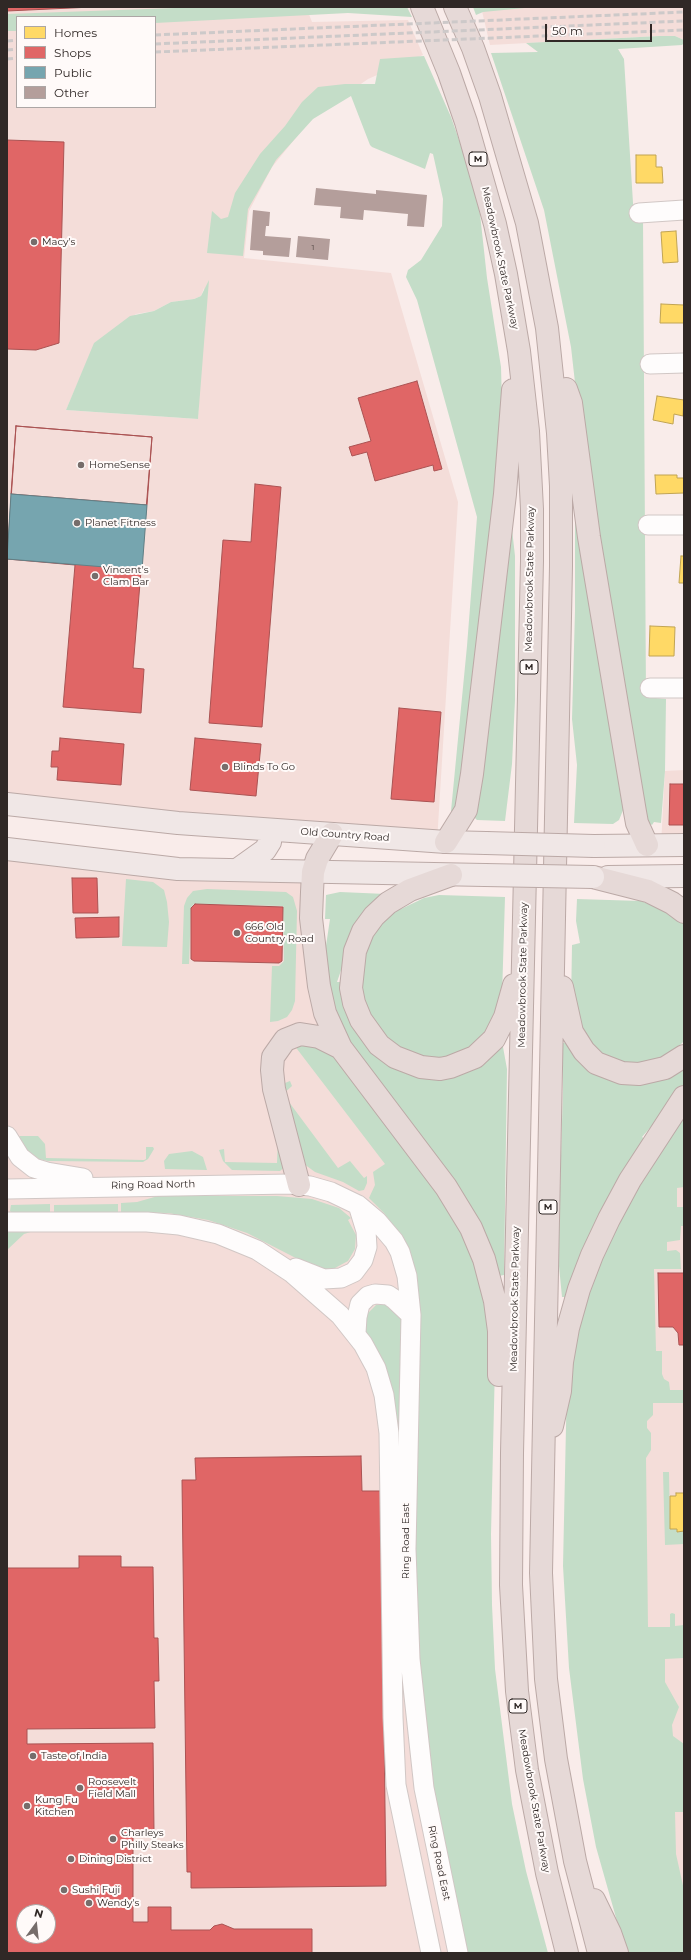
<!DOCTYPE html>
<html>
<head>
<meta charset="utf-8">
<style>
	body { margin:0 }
	#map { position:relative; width:691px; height:1960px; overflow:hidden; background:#f9ecea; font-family:Montserrat,sans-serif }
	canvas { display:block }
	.frame { position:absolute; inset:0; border:8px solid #302826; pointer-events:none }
	.legend { position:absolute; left:16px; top:16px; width:140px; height:92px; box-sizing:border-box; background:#fffaf9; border:1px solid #aca6a5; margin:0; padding:5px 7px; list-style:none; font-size:12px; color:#302826 }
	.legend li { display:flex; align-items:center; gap:8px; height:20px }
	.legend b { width:20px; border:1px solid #aca6a5 }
	.north { position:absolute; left:16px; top:1904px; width:40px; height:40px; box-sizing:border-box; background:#fffaf9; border:1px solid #aca6a5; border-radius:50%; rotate:15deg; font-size:11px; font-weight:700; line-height:16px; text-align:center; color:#302826 }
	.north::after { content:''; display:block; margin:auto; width:14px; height:18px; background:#766d6b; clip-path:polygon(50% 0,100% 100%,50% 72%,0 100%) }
	.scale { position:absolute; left:545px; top:24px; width:107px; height:18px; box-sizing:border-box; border:2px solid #302826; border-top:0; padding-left:5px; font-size:12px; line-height:14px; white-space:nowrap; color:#302826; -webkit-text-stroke:3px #fffaf9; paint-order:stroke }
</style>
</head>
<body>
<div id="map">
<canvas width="691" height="1960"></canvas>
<div class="frame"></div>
<ul class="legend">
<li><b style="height:11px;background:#ffd966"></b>Homes</li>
<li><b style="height:11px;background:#e06666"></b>Shops</li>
<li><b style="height:11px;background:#76a5af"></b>Public</li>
<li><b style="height:11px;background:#b49e9b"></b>Other</li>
</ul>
<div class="north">N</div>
<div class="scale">50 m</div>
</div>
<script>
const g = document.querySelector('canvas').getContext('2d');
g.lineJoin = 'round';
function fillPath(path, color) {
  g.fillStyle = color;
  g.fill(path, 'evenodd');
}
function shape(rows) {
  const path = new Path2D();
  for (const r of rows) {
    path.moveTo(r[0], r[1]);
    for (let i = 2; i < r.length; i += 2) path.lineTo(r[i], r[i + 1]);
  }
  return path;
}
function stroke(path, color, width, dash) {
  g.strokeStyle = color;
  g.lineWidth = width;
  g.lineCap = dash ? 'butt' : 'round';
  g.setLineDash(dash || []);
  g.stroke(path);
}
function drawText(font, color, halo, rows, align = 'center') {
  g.font = font + ' Montserrat,sans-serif';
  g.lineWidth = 4;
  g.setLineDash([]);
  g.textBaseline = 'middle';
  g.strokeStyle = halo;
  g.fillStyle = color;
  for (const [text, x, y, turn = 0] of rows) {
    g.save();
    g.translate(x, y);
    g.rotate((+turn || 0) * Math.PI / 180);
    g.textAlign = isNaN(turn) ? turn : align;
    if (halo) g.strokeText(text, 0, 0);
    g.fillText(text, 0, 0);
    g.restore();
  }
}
fillPath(shape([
	[7,7,306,7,312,22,408,20,423,55,368,79,312,118,272,167,249,211,244,258,391,273,458,502,437,842,7,804],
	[17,17,155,17,155,107,17,107],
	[204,288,198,419,66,410,95,343,136,314,154,311,171,302,194,299,201,296],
	[481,7,684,7,684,40,675,36,659,36,490,45],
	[684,770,684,845,661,845,665,771],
	[7,849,313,872,311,918,422,1226,458,1953,7,1953],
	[24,1912,48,1912,48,1936,24,1936],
	[684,1153,684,1925,640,1635,644,1210]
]), '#f4ddd9');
fillPath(shape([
	[203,7,407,7,412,17,348,13,155,23,155,17,17,17,17,31,7,31,7,14],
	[473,7,535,7,483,12,476,15],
	[659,36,675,36,684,40,684,43,682,45,618,49,624,59,634,219,643,219,646,697,666,699,665,771,661,823,654,822,652,825,647,822,583,454,571,347,544,210,491,53,538,52,526,43],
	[424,56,451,117,467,163,480,214,487,278,501,367,502,404,498,483,457,811,451,811,467,646,477,517,417,300,406,277,408,270,421,260,442,226,443,199,433,154,430,153,425,169,372,147,370,145,351,96,313,119,276,160,248,209,243,256,207,253,212,211,221,219,228,217,235,193,260,154,285,126,302,102,318,87,345,84,375,84,380,59],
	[209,280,198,419,66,410,94,343,130,316,154,311,171,302,194,299,201,296],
	[575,477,626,803,619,820,613,824,574,823,577,765,572,719,575,611],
	[510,511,515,556,515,700,512,764,505,821,477,820,474,817],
	[126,879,153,882,164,890,167,902,169,922,167,947,122,946],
	[207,889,286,892,293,897,297,911,295,1001,292,1010,287,1017,278,1021,270,1022,272,966,279,966,284,961,283,906,194,904,191,907,189,964,182,964,184,906,187,898,193,891],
	[340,892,386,894,353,935,337,982,345,982,350,1011,422,1072,495,1046,503,1047,507,1069,504,1275,498,1276,347,1041,334,1014,324,959,330,919,325,919,326,895],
	[439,895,505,897,502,996,487,1032,472,1047,448,1058,426,1059,403,1052,382,1036,359,998,367,935,395,903,401,909,424,898],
	[577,899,641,901,660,908,684,920,684,1041,671,1054,648,1064,626,1065,598,1052,581,1034,571,1006,572,945,580,943,576,921],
	[571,1041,592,1066,684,1061,684,1085,669,1106,642,1137,646,1140,569,1297,562,1297,558,1256,563,1090,563,1043],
	[326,1043,433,1180,481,1268,495,1364,491,1534,492,1605,495,1669,512,1804,526,1871,548,1953,467,1953,442,1846,424,1735,413,1608,418,1307,413,1262,401,1235,384,1213,369,1198,375,1185,373,1172,385,1164,294,1045],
	[277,1066,280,1066,283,1070,278,1073,285,1083,290,1081,292,1086,283,1094,338,1168,350,1161,364,1178,367,1176,367,1183,364,1190,359,1191,343,1182,315,1172,304,1164,290,1131],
	[684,1109,684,1187,677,1188,677,1207,684,1207,684,1226,681,1226,680,1240,667,1242,667,1251,676,1250,680,1253,681,1269,654,1269,656,1351,662,1351,662,1374,664,1379,669,1382,670,1390,684,1390,684,1403,653,1403,653,1415,647,1421,647,1428,651,1433,651,1450,646,1458,648,1627,670,1627,670,1614,672,1613,675,1614,675,1626,684,1625,684,1658,665,1659,665,1682,679,1707,672,1725,673,1736,684,1744,684,1812,675,1812,676,1854,684,1890,684,1953,626,1953,596,1847,583,1779,569,1668,563,1566,567,1380,570,1344,598,1257],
	[19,1136,38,1136,45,1144,46,1158,144,1160,146,1159,146,1147,153,1147,154,1149,148,1159,143,1162,48,1161,39,1159,27,1150],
	[278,1138,285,1167,280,1171,232,1170,223,1161,219,1150,224,1149,225,1162,277,1163],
	[192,1151,203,1157,207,1170,165,1169,164,1161,169,1154],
	[158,1196,277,1196,312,1199,339,1208,351,1218,348,1220,356,1235,355,1249,348,1261,335,1268,327,1269,327,1274,247,1233,208,1220,168,1213,121,1212,121,1203,137,1202],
	[50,1204,50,1213,12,1213,10,1211,11,1205],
	[118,1204,118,1213,54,1214,54,1205],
	[50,1226,24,1234,7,1250,7,1228],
	[376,1305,387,1305,401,1316,403,1324,400,1446,394,1401,376,1348,366,1332,363,1324,365,1316],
	[663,1472,669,1472,670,1528,677,1529,677,1532,684,1531,684,1544,665,1545]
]), '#c4ddc8');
const homes = shape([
	[636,155,656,155,656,167,662,167,663,183,636,183,636,155],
	[676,231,678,262,663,263,661,232,676,231],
	[661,304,684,305,684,323,660,323,661,304],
	[657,396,684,400,683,416,674,414,673,424,653,420,657,396],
	[655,475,677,475,677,478,684,478,684,493,656,494,655,475],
	[681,556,684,556,684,583,679,583,681,556],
	[650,626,675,627,674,656,649,656,650,626],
	[676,1493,684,1493,684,1531,677,1532,677,1529,670,1529,670,1496,676,1496,676,1493]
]);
fillPath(homes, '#ffd966');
stroke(homes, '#c1a453', 1);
const shops = shape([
	[7,7,92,7,7,11,7,7],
	[7,140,64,142,59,343,36,350,7,349,7,140],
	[417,381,442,469,434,471,433,465,375,481,367,452,352,456,349,447,371,441,358,398,417,381],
	[16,426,152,437,133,668,144,669,141,713,63,707,75,565,7,559,16,426],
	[16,426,152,437,147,505,11,494,16,426],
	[255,484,281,487,262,727,209,723,223,540,251,542,255,484],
	[399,708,441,712,434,802,391,799,399,708],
	[60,738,124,744,121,785,57,780,58,767,51,767,52,751,59,751,60,738],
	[195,738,261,744,256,796,190,790,195,738],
	[670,784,684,784,684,825,669,825,670,784],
	[72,878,97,878,98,913,73,913,72,878],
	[195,904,283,907,282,961,279,963,194,961,191,959,191,908,195,904],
	[119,917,119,937,76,938,75,918,119,917],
	[658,1273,684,1273,684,1345,679,1345,678,1333,673,1327,659,1327,658,1273],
	[361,1456,362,1491,381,1491,386,1886,191,1888,191,1872,187,1872,182,1480,196,1480,195,1458,361,1456],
	[79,1556,121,1556,121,1567,153,1567,154,1638,158,1638,159,1681,154,1681,155,1728,27,1729,27,1744,153,1743,154,1832,133,1832,133,1922,148,1922,148,1907,171,1907,171,1930,210,1930,214,1926,222,1924,234,1929,312,1929,312,1953,7,1953,7,1568,79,1568,79,1556],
	[24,1912,48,1912,48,1936,24,1936,24,1912]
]);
fillPath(shops, '#e06666');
stroke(shops, '#ab5353', 1);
const public = shape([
	[11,494,147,505,142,570,7,559,11,494]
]);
fillPath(public, '#76a5af');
stroke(public, '#618086', 1);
fillPath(shape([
	[316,188,376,194,376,190,427,195,424,227,407,226,408,214,364,210,363,220,340,218,341,207,314,205],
	[253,210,270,212,269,226,266,226,265,236,291,238,289,257,263,255,263,251,250,250],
	[298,236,330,239,328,260,296,257]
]), '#b49e9b');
const minor = shape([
	[639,213,684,210],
	[650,364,684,363],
	[648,525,684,525],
	[650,688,684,688],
	[7,1136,20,1157,34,1168,47,1172,83,1178],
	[7,1189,290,1184,310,1186,331,1192,358,1205,377,1221,394,1241,400,1252,407,1276,411,1315,406,1549,410,1659,424,1788,458,1953],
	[7,1222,147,1222,179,1225,218,1234,257,1250,292,1273,340,1315,363,1344,376,1368,384,1395,389,1433,393,1717,396,1785,431,1953],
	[296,1268,324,1279,341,1278,354,1272,363,1260,367,1247,366,1231,358,1205],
	[356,1333,357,1317,360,1304,368,1296,375,1294,388,1295,394,1299,411,1315]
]);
const major = shape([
	[7,804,178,823,446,842,486,843],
	[594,846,684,845],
	[7,849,178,869,485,875],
	[237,870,265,850,270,842,271,830],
	[608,877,684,876]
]);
const highway = shape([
	[422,7,449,73,466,122,495,224,506,274,519,351,528,431,532,509,532,561,512,1453,511,1585,517,1691,527,1770,547,1873,567,1953],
	[455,7,473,48,490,96,527,223,547,328,558,433,561,486,561,566,541,1573,546,1679,556,1759,575,1861,599,1953],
	[566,389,571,403,589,537,635,812,637,823,647,845],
	[332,834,317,859,313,872,312,892,311,918,319,986,325,1013,341,1048,446,1187,471,1228,484,1259,495,1301,499,1331,499,1375],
	[446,842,466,810,472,774,505,494,513,390],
	[451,875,410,890,388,903,374,916,363,931,355,951,351,988,354,1003,361,1020,379,1045,395,1057,421,1067,440,1069,450,1067,475,1057,494,1039,505,1017,514,985],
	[593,877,648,891,672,903,684,912],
	[562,987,572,1032,584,1051,596,1063,622,1073,639,1074,665,1068,684,1056],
	[299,1185,274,1089,272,1070,273,1057,285,1040,300,1034,319,1037,341,1048],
	[552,1426,560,1391,562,1362,568,1328,579,1289,592,1255,609,1219,630,1180,684,1097],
	[594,1900,610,1933,617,1953]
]);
stroke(minor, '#d1c7c5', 21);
stroke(major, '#bba9a6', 24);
stroke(highway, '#bba9a6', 24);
stroke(minor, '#fefcfc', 19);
stroke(major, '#f0e7e6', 22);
stroke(highway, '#e6d9d7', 22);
stroke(shape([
	[155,35,684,12],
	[7,41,17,40],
	[155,44,684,21],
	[7,50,17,49],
	[155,52,684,30],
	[7,59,17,58]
]), '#cdc9c9', 3, [6, 3]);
const majorBridge = shape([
	[486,843,594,846],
	[485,875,593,877]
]);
stroke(majorBridge, '#bba9a6', 24, []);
stroke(majorBridge, '#f0e7e6', 22);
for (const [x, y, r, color] of [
	[34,242,4,"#766d6b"],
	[81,465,4,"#766d6b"],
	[77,523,4,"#766d6b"],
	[95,576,4,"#766d6b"],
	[225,767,4,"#766d6b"],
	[237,933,4,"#766d6b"],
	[33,1756,4,"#766d6b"],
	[80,1788,4,"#766d6b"],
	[27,1806,4,"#766d6b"],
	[113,1839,4,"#766d6b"],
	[71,1859,4,"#766d6b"],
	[64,1890,4,"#766d6b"],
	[89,1903,4,"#766d6b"]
]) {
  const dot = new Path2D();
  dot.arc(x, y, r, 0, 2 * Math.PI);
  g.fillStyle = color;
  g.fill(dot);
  stroke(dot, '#fffaf9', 1.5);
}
drawText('8px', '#514643', null, [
	["1",313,248]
]);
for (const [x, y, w] of [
	[478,159,18],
	[529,667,18],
	[548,1207,18],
	[518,1706,18]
]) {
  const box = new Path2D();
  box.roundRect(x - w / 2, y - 7, w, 14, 3);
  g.fillStyle = '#fffaf9';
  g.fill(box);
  stroke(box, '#302826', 1);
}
drawText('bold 9px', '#302826', null, [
	["M",478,159],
	["M",529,667],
	["M",548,1207],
	["M",518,1706]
]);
drawText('10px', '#302826', '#fffaf9', [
	["Macy's",42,242],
	["HomeSense",89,465],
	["Planet Fitness",85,523],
	["Vincent's",103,570],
	["Clam Bar",103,582],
	["Blinds To Go",233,767],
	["666 Old",245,927],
	["Country Road",245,939],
	["Taste of India",41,1756],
	["Roosevelt",88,1782],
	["Field Mall",88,1794],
	["Kung Fu",35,1800],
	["Kitchen",35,1812],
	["Charleys",121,1833],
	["Philly Steaks",121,1845],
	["Dining District",79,1859],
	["Sushi Fuji",72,1890],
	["Wendy's",97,1903]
], 'left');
drawText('10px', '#302826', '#fffaf9', [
	["Meadowbrook State Parkway",500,258,78],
	["Meadowbrook State Parkway",530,579,-89],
	["Old Country Road",345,835,4],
	["Meadowbrook State Parkway",523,975,-89],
	["Ring Road North",153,1185,-1],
	["Meadowbrook State Parkway",515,1299,-89],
	["Ring Road East",406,1541,-90],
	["Meadowbrook State Parkway",534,1801,80],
	["Ring Road East",439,1863,78]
]);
</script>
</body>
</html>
